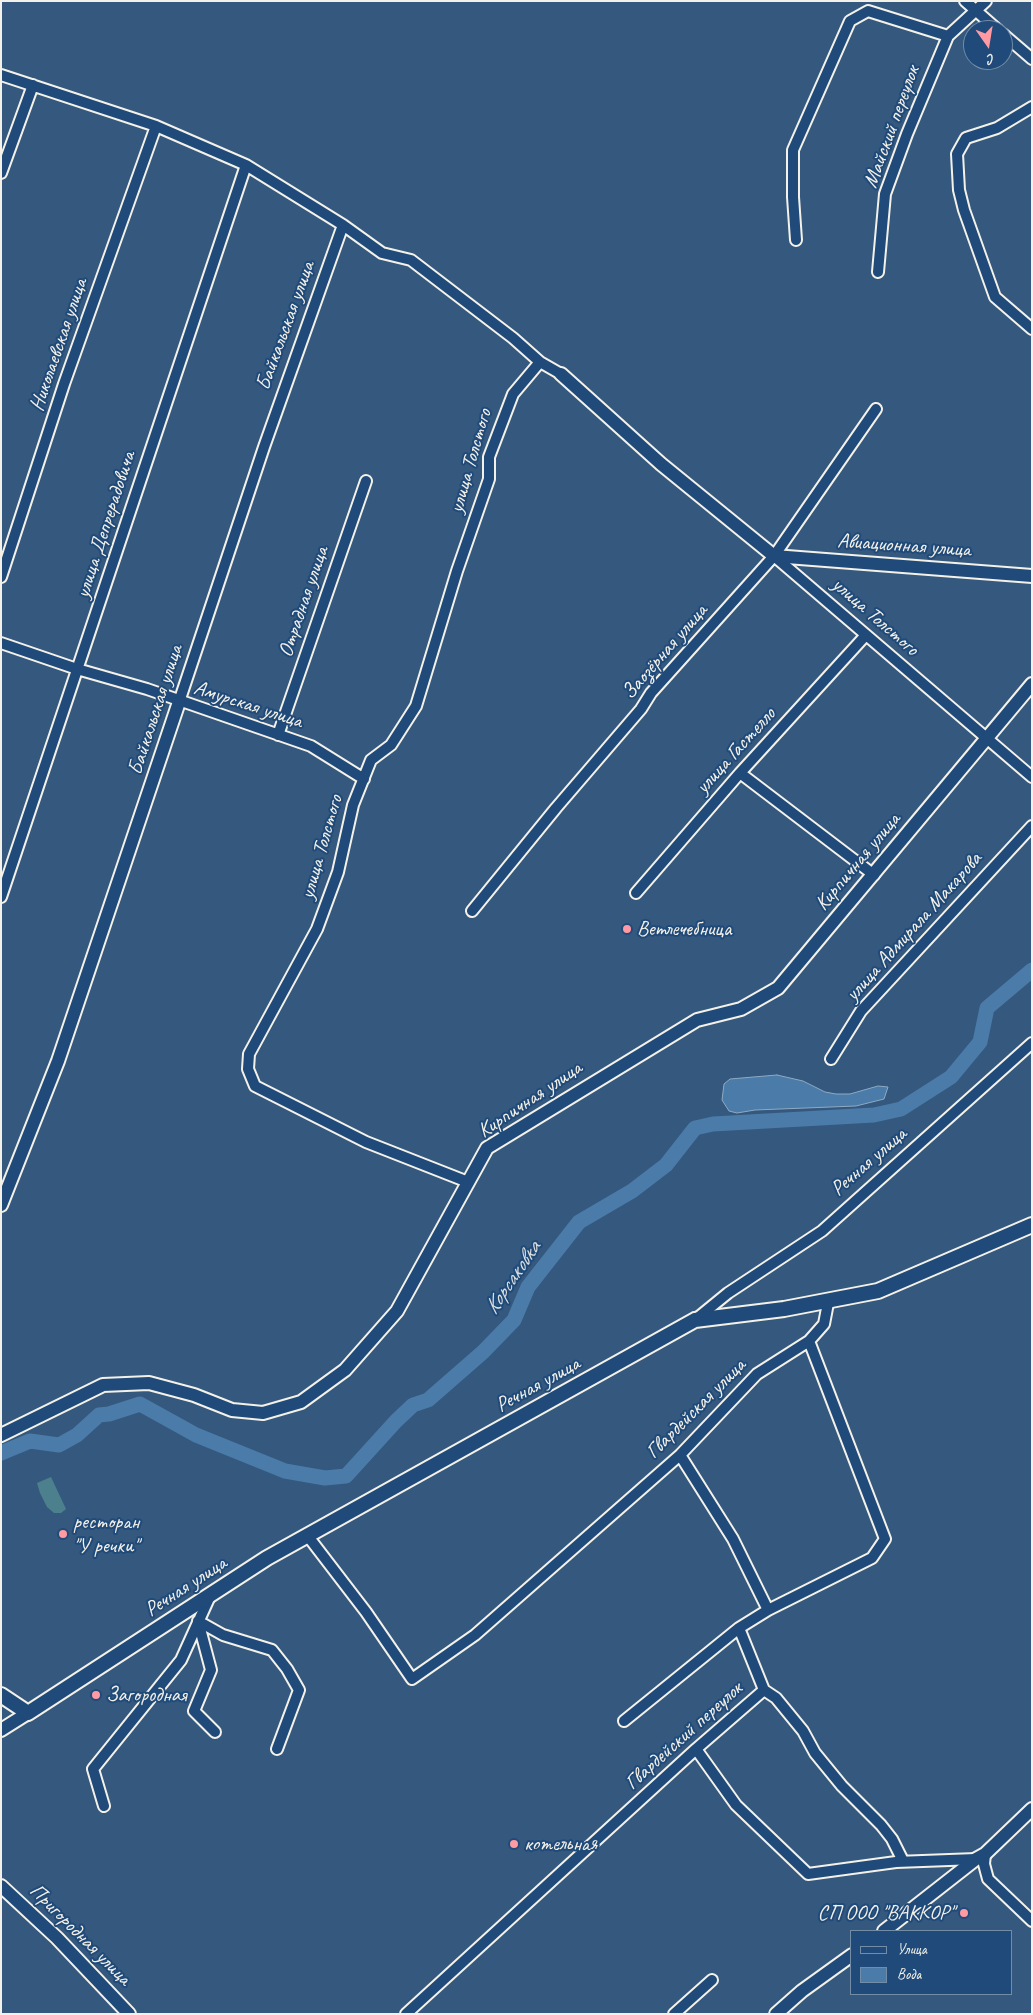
<!DOCTYPE html>
<html>
<head>
<meta charset="utf-8">
<style>
	body { margin:0 }
	#map { position:relative; width:1033px; height:2015px; overflow:hidden; background:#34587e; font-family:Caveat,sans-serif }
	canvas { display:block }
	.frame { position:absolute; inset:0; border:2px solid #f4f1e8; pointer-events:none }
	.legend { position:absolute; left:850px; top:1930px; width:162px; height:65px; box-sizing:border-box; background:#1f4a7a; border:1px solid #748da6; margin:0; padding:6px 9px; list-style:none; font-size:15px; color:#f4f1e8 }
	.legend li { display:flex; align-items:center; gap:10px; height:25px }
	.legend b { width:25px; border:1px solid #748da6 }
	.north { position:absolute; left:963px; top:20px; width:50px; height:50px; box-sizing:border-box; background:#1f4a7a; border:1px solid #748da6; border-radius:50%; rotate:167deg; font-size:14px; font-weight:700; line-height:20px; text-align:center; color:#f4f1e8 }
	.north::after { content:''; display:block; margin:auto; width:18px; height:22px; background:#ff9aa2; clip-path:polygon(50% 0,100% 100%,50% 72%,0 100%) }
</style>
</head>
<body>
<div id="map">
<canvas width="1033" height="2015"></canvas>
<div class="frame"></div>
<ul class="legend">
<li><b style="height:6px;background:#1f4a7a"></b>Улица</li>
<li><b style="height:14px;background:#4b7ba8"></b>Вода</li>
</ul>
<div class="north">С</div>
</div>
<script>
const g = document.querySelector('canvas').getContext('2d');
g.lineJoin = 'round';
function fillPath(path, color) {
  g.fillStyle = color;
  g.fill(path, 'evenodd');
}
function shape(rows) {
  const path = new Path2D();
  for (const r of rows) {
    path.moveTo(r[0], r[1]);
    for (let i = 2; i < r.length; i += 2) path.lineTo(r[i], r[i + 1]);
  }
  return path;
}
function stroke(path, color, width, dash) {
  g.strokeStyle = color;
  g.lineWidth = width;
  g.lineCap = dash ? 'butt' : 'round';
  g.setLineDash(dash || []);
  g.stroke(path);
}
function drawText(font, color, halo, rows, align = 'center') {
  g.font = font + ' Caveat,sans-serif';
  g.lineWidth = 4;
  g.setLineDash([]);
  g.textBaseline = 'middle';
  g.strokeStyle = halo;
  g.fillStyle = color;
  for (const [text, x, y, turn = 0] of rows) {
    g.save();
    g.translate(x, y);
    g.rotate((+turn || 0) * Math.PI / 180);
    g.textAlign = isNaN(turn) ? turn : align;
    if (halo) g.strokeText(text, 0, 0);
    g.fillText(text, 0, 0);
    g.restore();
  }
}
fillPath(shape([
	[51,1477,66,1509,61,1513,54,1513,47,1507,40,1493,37,1483]
]), '#4d808d');
const water = shape([
	[777,1075,803,1081,825,1092,836,1094,850,1094,878,1086,888,1087,884,1099,856,1106,755,1110,737,1113,729,1111,722,1100,724,1084,730,1079,777,1075]
]);
fillPath(water, '#4b7ba8');
stroke(water, '#8faac2', 1);
stroke(shape([
	[1,1453,30,1441,59,1445,77,1435,99,1415,109,1414,140,1404,196,1435,285,1471,325,1478,346,1476,396,1421,413,1405,428,1400,483,1352,514,1320,528,1287,579,1222,632,1191,666,1165,695,1128,713,1124,874,1115,901,1109,951,1077,980,1042,987,1008,1032,970]
]), '#4b7ba8', 15);
const minor = shape([
	[965,1,998,30],
	[1003,34,1032,59],
	[1,75,156,126,246,165,343,225,382,253,411,260,513,338,540,362],
	[1032,107,997,128,966,138,957,154,959,190,964,210,995,297,1032,329],
	[1,173,33,85],
	[796,240,793,197,793,150,850,21,868,11,948,36],
	[878,272,885,194,907,134,948,36,986,1],
	[774,556,1032,777],
	[1,577,64,384,156,126],
	[1,643,77,669,147,689,311,746,364,779],
	[179,702,264,447,343,225],
	[278,735,366,481],
	[740,773,874,875],
	[636,893,740,773,866,635],
	[1,897,246,165],
	[472,911,556,808,641,709,651,693,774,556,876,409],
	[831,1059,861,1011,1032,826],
	[468,1182,366,1142,255,1086,248,1069,249,1054,317,929,338,872,353,805,371,760,391,745,416,706,457,571,489,479,489,457,513,394,540,362,561,374],
	[695,1320,728,1293,822,1231,1032,1043],
	[680,1455,733,1539,768,1610],
	[307,1535,366,1612,412,1679,475,1635,680,1455,757,1374,809,1341,824,1324,828,1303],
	[198,1621,223,1635,272,1650,287,1669,299,1690,277,1749],
	[198,1621,211,1670,194,1711,215,1732],
	[764,1690,776,1698,803,1731,815,1753,842,1786,881,1825,892,1839,903,1861],
	[624,1721,739,1628],
	[696,1749,736,1805,808,1874,896,1862,976,1859],
	[104,1806,93,1769,181,1660,210,1596],
	[985,1854,984,1864,988,1879,1032,1921],
	[406,2014,696,1749,764,1690,739,1628,768,1610,872,1558,885,1539,809,1341],
	[674,2014,712,1980]
]);
const tertiary = shape([
	[561,374,661,464,774,556,1032,576],
	[1,1205,58,1061,179,702],
	[1,1435,103,1385,149,1383,194,1395,232,1410,263,1413,301,1402,345,1370,397,1311,487,1148,697,1020,741,1009,778,988,1032,684],
	[1,1730,28,1713],
	[1,1886,57,1938,129,2014],
	[884,1931,976,1859,985,1854,1032,1809],
	[776,2014,802,1991,852,1955]
]);
const secondary = shape([
	[1,1695,28,1713,267,1558,695,1320,784,1309,878,1291,1032,1225]
]);
stroke(minor, '#f4f1e8', 14);
stroke(tertiary, '#f4f1e8', 16);
stroke(secondary, '#f4f1e8', 18);
stroke(minor, '#1f4a7a', 10);
stroke(tertiary, '#1f4a7a', 12);
stroke(secondary, '#1f4a7a', 14);
for (const [x, y, r, color] of [
	[627,929,5,"#ff9aa2"],
	[63,1534,5,"#ff9aa2"],
	[96,1695,5,"#ff9aa2"],
	[514,1844,5,"#ff9aa2"],
	[964,1913,5,"#ff9aa2"]
]) {
  const dot = new Path2D();
  dot.arc(x, y, r, 0, 2 * Math.PI);
  g.fillStyle = color;
  g.fill(dot);
  stroke(dot, '#1f4a7a', 2);
}
drawText('21px', '#f4f1e8', '#1f4a7a', [
	["Майский переулок",892,127,-70],
	["Байкальская улица",286,326,-70],
	["Николаевская улица",59,345,-71],
	["улица Толстого",471,461,-74],
	["улица Депрерадовича",106,525,-72],
	["Авиационная улица",904,546,4],
	["Отрадная улица",304,602,-71],
	["улица Толстого",875,617,41],
	["Заозёрная улица",665,652,-49],
	["Амурская улица",248,705,18],
	["Байкальская улица",156,710,-72],
	["улица Гастелло",736,751,-48],
	["улица Толстого",322,847,-74],
	["Кирпичная улица",858,862,-50],
	["улица Адмирала Макарова",914,927,-48],
	["Кирпичная улица",530,1100,-34],
	["Речная улица",869,1162,-41],
	["Речная улица",538,1385,-29],
	["Гвардейская улица",696,1409,-45],
	["Речная улица",186,1587,-33],
	["Гвардейский переулок",684,1736,-42],
	["Пригородная улица",80,1935,45]
]);
drawText('21px', '#f4f1e8', '#1f4a7a', [
	["Ветлечебница",637,929],
	["ресторан",73,1522],
	["\"У речки\"",73,1546],
	["Загородная",106,1695],
	["котельная",524,1844],
	["СП ООО \"ВАККОР\"",954,1913,"right"]
], 'left');
drawText('italic 22px', '#dbdfde', '#1f4a7a', [
	["Корсаковка",513,1278,-56]
]);
</script>
</body>
</html>
